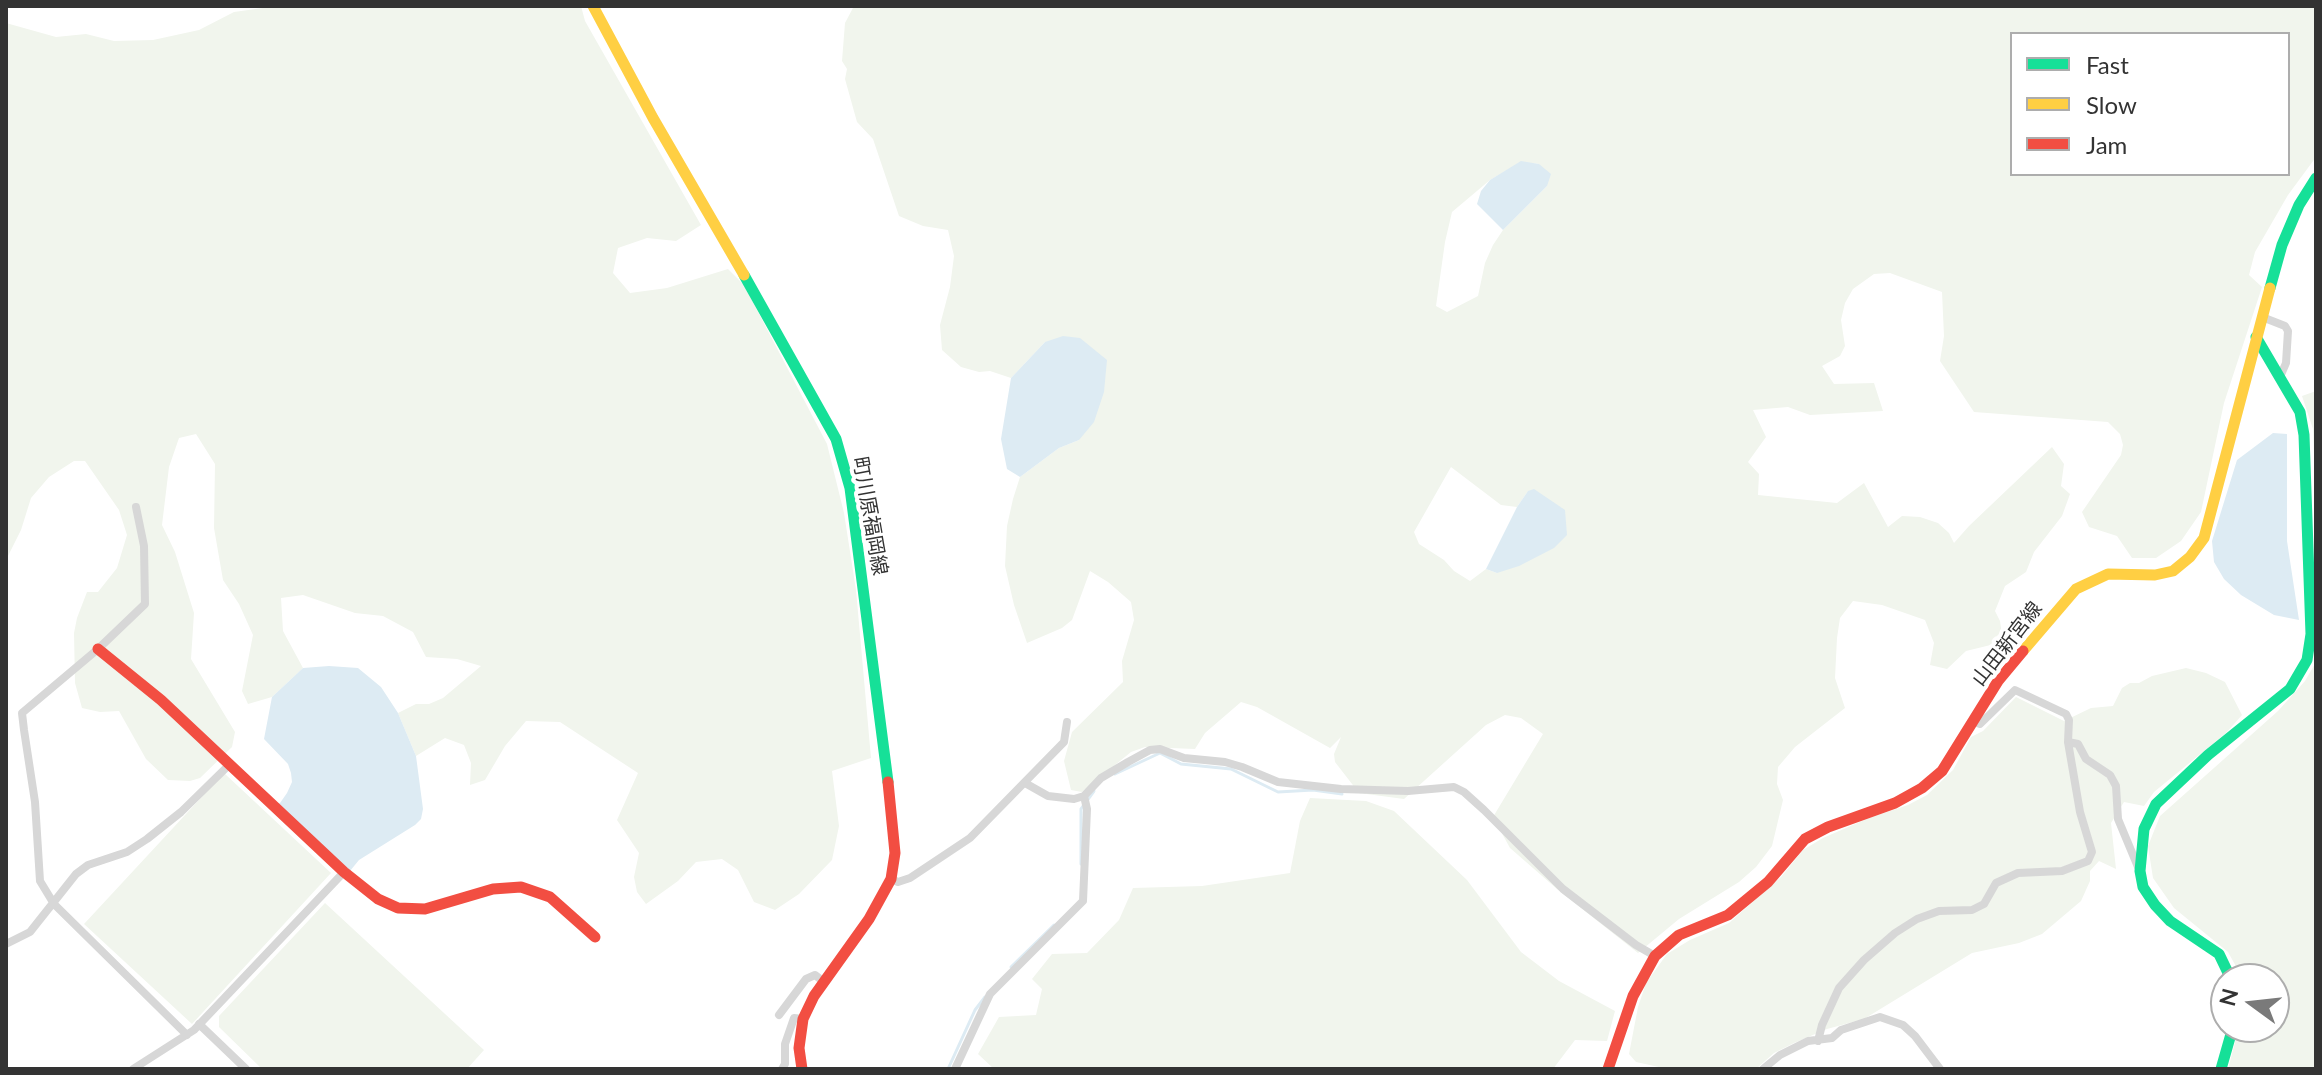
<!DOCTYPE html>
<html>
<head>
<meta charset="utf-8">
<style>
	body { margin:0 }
	#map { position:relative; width:2322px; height:1075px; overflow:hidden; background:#fff; font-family:Lato,sans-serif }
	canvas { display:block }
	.frame { position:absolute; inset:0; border:8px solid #333; pointer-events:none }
	.legend { position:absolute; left:2010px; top:32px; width:280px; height:144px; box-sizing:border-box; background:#fff; border:2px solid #adadad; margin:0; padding:10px 14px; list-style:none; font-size:24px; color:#333 }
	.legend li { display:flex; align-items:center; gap:16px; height:40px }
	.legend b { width:40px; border:2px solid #adadad }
	.north { position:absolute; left:2210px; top:963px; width:80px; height:80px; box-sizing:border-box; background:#fff; border:2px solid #adadad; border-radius:50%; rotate:285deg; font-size:22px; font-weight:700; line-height:32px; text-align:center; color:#333 }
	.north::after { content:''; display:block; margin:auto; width:28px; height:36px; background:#7a7a7a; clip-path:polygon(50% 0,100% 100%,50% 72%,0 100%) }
</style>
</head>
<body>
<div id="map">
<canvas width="2322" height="1075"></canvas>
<div class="frame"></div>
<ul class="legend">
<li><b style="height:10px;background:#16e098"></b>Fast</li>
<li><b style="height:10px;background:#ffcf43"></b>Slow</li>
<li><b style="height:10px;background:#f24e42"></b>Jam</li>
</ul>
<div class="north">N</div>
</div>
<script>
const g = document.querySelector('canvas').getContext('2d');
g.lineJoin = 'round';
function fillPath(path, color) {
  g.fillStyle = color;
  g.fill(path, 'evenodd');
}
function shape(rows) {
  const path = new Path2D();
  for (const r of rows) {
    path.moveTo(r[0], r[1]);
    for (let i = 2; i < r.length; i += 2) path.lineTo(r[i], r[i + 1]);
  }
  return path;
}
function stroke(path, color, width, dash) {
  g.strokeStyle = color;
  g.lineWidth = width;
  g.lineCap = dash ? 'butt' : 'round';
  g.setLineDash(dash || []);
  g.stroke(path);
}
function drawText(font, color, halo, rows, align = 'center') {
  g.font = font + ' Lato,"Noto Sans JP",sans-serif';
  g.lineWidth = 8;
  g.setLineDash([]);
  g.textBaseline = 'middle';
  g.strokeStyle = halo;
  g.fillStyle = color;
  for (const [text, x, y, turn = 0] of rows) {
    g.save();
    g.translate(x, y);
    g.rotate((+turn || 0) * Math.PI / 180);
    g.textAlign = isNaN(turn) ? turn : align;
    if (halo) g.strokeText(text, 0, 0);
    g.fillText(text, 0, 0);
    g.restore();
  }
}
fillPath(shape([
	[277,6,581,6,585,21,701,225,676,241,647,238,618,248,613,273,630,293,667,288,728,269,744,285,827,444,844,513,856,590,871,758,832,771,839,826,832,860,799,894,775,910,754,902,738,870,722,859,696,862,678,881,646,904,637,892,634,877,639,853,617,820,638,773,560,722,526,721,505,746,485,780,470,785,471,763,464,745,445,738,416,756,398,713,416,704,429,704,443,698,481,666,457,659,426,657,413,632,383,616,355,613,303,595,281,598,283,631,303,668,272,697,248,704,242,691,253,635,239,604,223,580,214,528,215,464,196,434,179,438,169,467,162,525,175,552,194,613,191,659,235,732,232,747,200,778,190,781,168,780,146,759,119,711,100,712,82,708,75,683,74,633,77,618,87,592,98,592,117,568,127,535,119,510,85,461,74,461,49,477,31,498,21,530,8,556,6,576,6,23,56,37,86,34,114,41,153,40,199,30,234,12],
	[854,6,2316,6,2316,157,2288,195,2255,252,2249,275,2262,287,2224,403,2201,512,2181,541,2156,558,2132,558,2117,536,2089,527,2082,512,2121,455,2123,445,2120,434,2108,422,1974,412,1940,361,1944,336,1942,292,1890,273,1874,274,1853,289,1845,303,1841,320,1845,346,1840,356,1822,366,1834,384,1874,383,1883,411,1810,415,1788,407,1753,410,1766,437,1748,462,1759,474,1758,495,1837,503,1864,483,1888,527,1902,516,1920,517,1938,523,1949,533,1954,543,1969,526,2052,447,2064,464,2061,486,2070,494,2062,516,2034,552,2026,572,2005,586,1995,611,2000,621,2003,642,1966,651,1947,669,1930,665,1934,643,1925,620,1882,605,1853,601,1840,618,1837,638,1835,678,1845,708,1795,747,1778,767,1777,784,1783,800,1772,846,1756,867,1739,882,1679,919,1638,953,1557,889,1510,848,1493,817,1543,734,1521,718,1505,715,1486,725,1404,799,1359,793,1335,762,1334,754,1341,737,1330,748,1257,707,1241,702,1205,733,1195,749,1145,747,1131,752,1082,792,1071,790,1064,761,1072,732,1123,682,1122,661,1134,620,1131,602,1108,582,1090,571,1072,620,1062,628,1027,643,1014,605,1005,566,1007,526,1013,499,1020,477,1059,448,1079,440,1045,342,1011,378,990,371,979,372,961,367,942,350,940,325,950,287,954,256,948,230,923,226,899,216,873,139,857,122,845,79,847,69,842,61,845,23],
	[2012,34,2288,34,2288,174,2012,174],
	[1521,162,1539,164,1547,186,1503,230,1493,245,1485,263,1478,296,1447,312,1436,306,1445,242,1452,212,1490,180],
	[1451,467,1501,505,1517,507,1528,491,1497,573,1486,569,1470,581,1454,571,1444,560,1419,544,1414,532],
	[2316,391,2316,511,2313,429,2302,396],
	[2316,662,2316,1069,2228,1069,2239,1027,2274,1027,2274,979,2243,979,2228,952,2174,908,2153,878,2148,846,2160,816,2278,711,2305,681],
	[2186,668,2206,673,2225,682,2242,715,2226,733,2154,792,2144,806,2124,802,2111,823,2116,869,2099,861,2090,871,2090,881,2081,901,2042,934,2019,943,1972,953,1864,1019,1827,1029,1794,1043,1774,1053,1756,1069,1668,1069,1636,1062,1629,1054,1638,1007,1646,983,1667,954,1690,940,1729,923,1781,877,1803,850,1823,838,1869,818,1908,805,1927,795,1953,770,1971,737,1983,731,2016,697,2064,721,2091,708,2113,706,2122,688,2130,683,2139,683,2152,676],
	[224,773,331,873,192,1024,84,924],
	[1310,798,1366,801,1394,811,1467,880,1521,952,1559,981,1615,1011,1607,1041,1575,1040,1553,1069,994,1069,978,1054,999,1017,1036,1015,1042,989,1032,979,1052,954,1087,953,1119,920,1133,888,1202,886,1290,873,1300,821],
	[325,903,484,1050,467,1069,262,1069,219,1027,219,1016]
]), '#f1f5ed');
fillPath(shape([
	[1521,161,1539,164,1551,174,1547,186,1503,230,1477,204,1481,191,1490,180],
	[1063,336,1080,338,1107,360,1104,392,1094,422,1079,440,1059,448,1020,477,1007,469,1001,439,1011,378,1045,342],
	[2273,433,2287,434,2287,541,2299,620,2274,615,2241,595,2224,579,2214,562,2212,541,2237,460],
	[1534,489,1565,510,1567,535,1554,548,1519,566,1497,573,1486,569,1517,507,1528,491],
	[329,666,358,668,381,687,398,713,416,756,423,809,421,819,415,825,359,860,350,871,275,804,280,803,287,793,292,782,291,773,288,764,264,739,272,697,303,668]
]), '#ddebf3');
stroke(shape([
	[1115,774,1160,753,1181,764,1231,769,1278,792,1313,790,1342,794],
	[1081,864,1081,809,1094,791],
	[1011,967,1054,925],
	[948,1069,975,1010,985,997]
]), '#ddebf3', 3);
stroke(shape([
	[2262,317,2285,326,2288,331,2286,363,2280,377],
	[136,507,144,546,145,604,98,649,22,713,24,730,35,802,40,881,54,904,187,1035],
	[2068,742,2078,744,2086,759,2110,775,2116,786,2118,819,2138,867],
	[1025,783,1048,796,1074,799,1084,796,1101,778,1128,762,1150,750,1160,749,1184,758,1225,762,1242,767,1278,782,1341,789,1408,791,1454,787,1464,792,1484,810,1563,889,1636,945,1655,956],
	[891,879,898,882,910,878,970,838,1064,742,1067,722],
	[6,944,30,932,76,874,88,865,127,852,147,839,181,812,229,765],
	[779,1015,806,979,815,975,824,982],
	[199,1024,246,1069],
	[1818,1041,1822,1025,1839,988,1864,960,1895,933,1917,919,1939,911,1972,910,1984,904,1996,883,2018,873,2062,871,2088,861,2092,852,2080,812,2068,742,2069,720,2066,714,2015,690,1980,724,1972,721],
	[133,1069,194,1030,344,872],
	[782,1069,785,1064,785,1044,794,1018,803,1019],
	[955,1069,990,994,1083,901,1087,809,1084,796],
	[1763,1069,1780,1055,1808,1041,1832,1038,1841,1030,1880,1017,1903,1025,1915,1036,1940,1069]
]), '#d7d7d7', 8);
stroke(shape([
	[744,275,836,439,850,488,888,782],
	[2270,288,2282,245,2299,205,2316,178],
	[2231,979,2219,954,2170,921,2155,905,2143,887,2140,871,2144,829,2156,804,2208,755,2290,689,2307,660,2311,634,2304,435,2300,412,2256,337],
	[2221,1069,2233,1027]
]), '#16e098', 11);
stroke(shape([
	[593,6,653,118,744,275],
	[2023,651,2076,589,2108,574,2155,575,2173,571,2190,557,2204,538,2270,288]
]), '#ffcf43', 11);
stroke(shape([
	[98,649,161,700,344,872,378,899,398,908,425,909,493,889,521,887,550,897,595,937],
	[802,1069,799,1048,803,1019,814,996,869,919,891,879,895,853,888,782],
	[1608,1069,1633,996,1655,956,1679,935,1728,915,1768,882,1805,839,1828,827,1895,803,1922,788,1942,771,1998,681,2023,651]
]), '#f24e42', 11);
drawText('20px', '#333', '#fff', [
	["町川原福岡線",870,516,80],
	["山田新宮線",2007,644,-52]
]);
</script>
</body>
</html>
